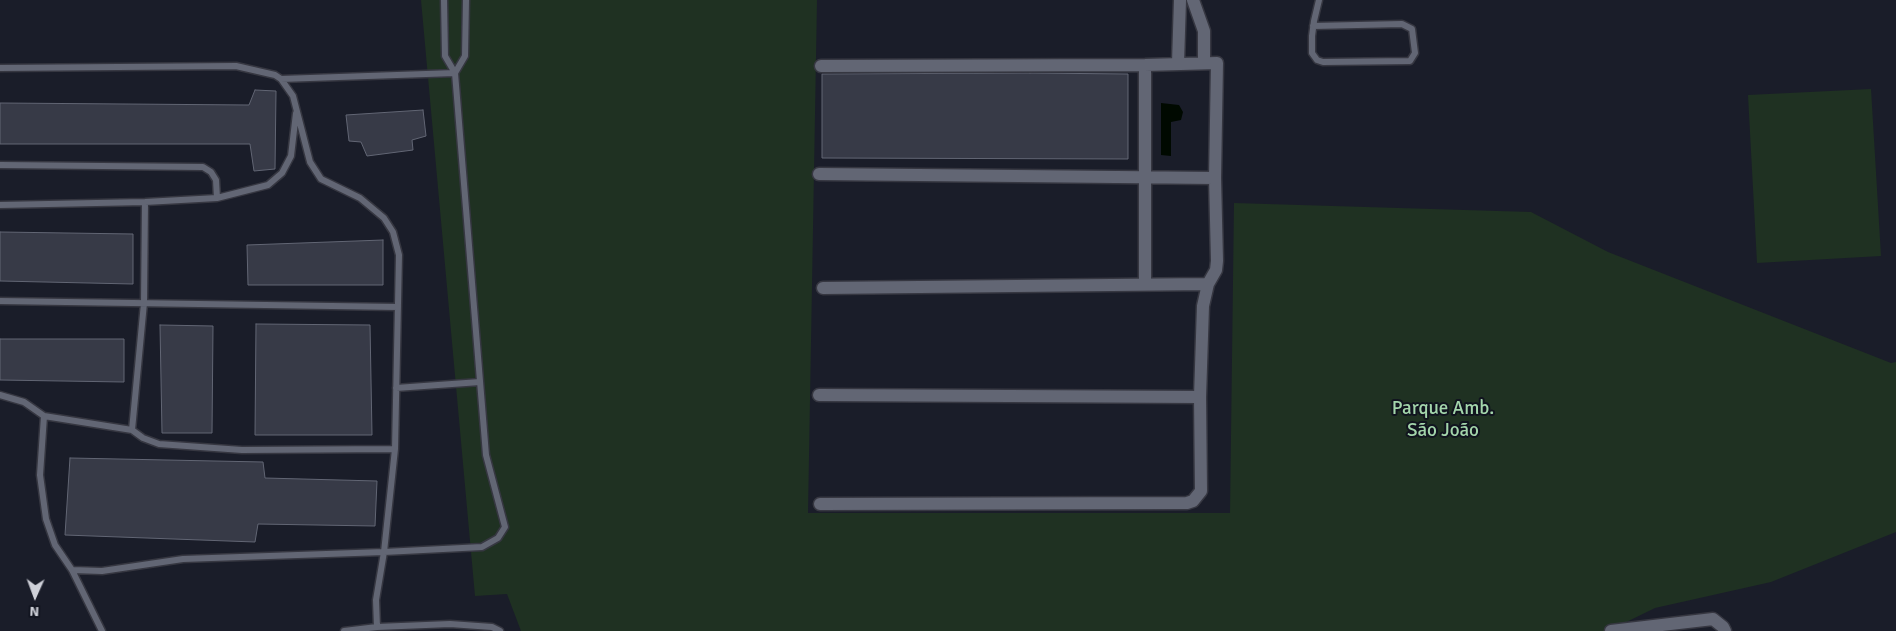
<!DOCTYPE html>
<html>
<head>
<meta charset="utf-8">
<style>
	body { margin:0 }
	#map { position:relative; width:1896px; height:631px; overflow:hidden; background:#1a1d29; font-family:Signika,sans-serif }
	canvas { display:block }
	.north { position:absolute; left:10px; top:571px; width:50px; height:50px; -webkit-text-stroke:4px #11141f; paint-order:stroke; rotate:182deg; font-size:14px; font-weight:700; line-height:20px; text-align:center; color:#cfd1d9 }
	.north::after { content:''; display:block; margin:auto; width:18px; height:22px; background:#cfd1d9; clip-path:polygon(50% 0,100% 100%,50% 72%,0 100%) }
</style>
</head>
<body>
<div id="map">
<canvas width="1896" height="631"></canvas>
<div class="north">N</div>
</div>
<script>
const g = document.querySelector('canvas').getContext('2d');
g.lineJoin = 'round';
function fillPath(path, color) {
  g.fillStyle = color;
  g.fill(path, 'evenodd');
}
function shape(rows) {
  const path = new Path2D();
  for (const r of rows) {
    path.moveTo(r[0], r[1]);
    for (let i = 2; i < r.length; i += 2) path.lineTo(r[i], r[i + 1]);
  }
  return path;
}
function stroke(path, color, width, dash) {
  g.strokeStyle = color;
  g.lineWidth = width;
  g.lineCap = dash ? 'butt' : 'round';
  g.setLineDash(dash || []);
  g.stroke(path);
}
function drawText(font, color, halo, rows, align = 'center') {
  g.font = font + ' Signika,sans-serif';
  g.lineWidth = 4;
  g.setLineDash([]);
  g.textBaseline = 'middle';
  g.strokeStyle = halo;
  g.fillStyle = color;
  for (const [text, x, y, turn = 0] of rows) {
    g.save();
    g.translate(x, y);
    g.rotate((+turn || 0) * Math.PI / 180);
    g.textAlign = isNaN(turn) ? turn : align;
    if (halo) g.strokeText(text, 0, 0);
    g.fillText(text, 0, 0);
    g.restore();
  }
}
fillPath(shape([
	[421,0,817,0,808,513,1230,513,1234,203,1531,212,1608,252,1891,363,1896,362,1896,532,1771,582,1655,608,1608,631,521,631,507,594,475,596],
	[1871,89,1881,256,1757,263,1748,95]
]), '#1f3122');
fillPath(shape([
	[1161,103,1179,105,1183,112,1181,120,1171,122,1171,156,1161,155]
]), '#000900');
const building = shape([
	[1030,73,1128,74,1128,159,822,158,822,74,1030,73],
	[255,90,276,91,275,169,254,171,250,144,0,144,0,103,249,105,255,90],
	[423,110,426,136,412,140,413,150,367,156,361,142,349,141,346,115,423,110],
	[0,232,133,234,133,284,0,281,0,232],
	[383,240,383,285,248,285,247,245,383,240],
	[256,324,370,325,372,435,255,435,256,324],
	[160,325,213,326,212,433,162,433,160,325],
	[0,339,124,339,124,382,0,380,0,339],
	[70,458,263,462,265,478,377,481,375,526,258,524,255,542,65,535,70,458]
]);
fillPath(building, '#373a47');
stroke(building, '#626674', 1);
const service = shape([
	[1313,26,1402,24,1412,29,1415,53,1410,61,1323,62,1317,60,1312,53,1312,36,1314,21,1319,0],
	[0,68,236,66,275,75,281,79,293,96,310,162,321,179,360,198,384,218,393,232,399,255,395,449,384,552,376,600,377,627],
	[455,73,465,56,466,0],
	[281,79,455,73],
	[0,165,203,167,211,172,216,180,217,198],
	[145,202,144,303,132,430,143,438,159,444,242,450,395,449],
	[0,205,145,202,217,198,268,185,282,173,291,156,296,113],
	[0,301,398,307],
	[396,388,480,382],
	[0,395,24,402,44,416,132,430],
	[44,416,40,475,46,519,55,545,72,570,102,631],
	[72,570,102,571,183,559,384,552,482,547,498,538,505,527,486,455,455,73,445,56,444,0],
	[344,631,377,627,450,624,492,627,500,631]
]);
const minor = shape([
	[1193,0,1204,31,1204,63],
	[1178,63,1180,0],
	[819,174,1215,178],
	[1145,284,1145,65],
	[823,288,1208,284],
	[819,395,1200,397],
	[820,504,1187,503,1193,501,1201,491,1200,397,1203,306,1208,284,1216,270,1217,261,1215,178,1217,63,1145,65,821,66],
	[1611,631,1713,619,1723,627,1725,631]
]);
stroke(service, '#363741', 9);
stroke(minor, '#363741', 15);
stroke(service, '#626674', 6);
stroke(minor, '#626674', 12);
drawText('19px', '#a3d5ab', '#11141f', [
	["Parque Amb.",1443,409],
	["São João",1443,431]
]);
</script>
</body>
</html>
